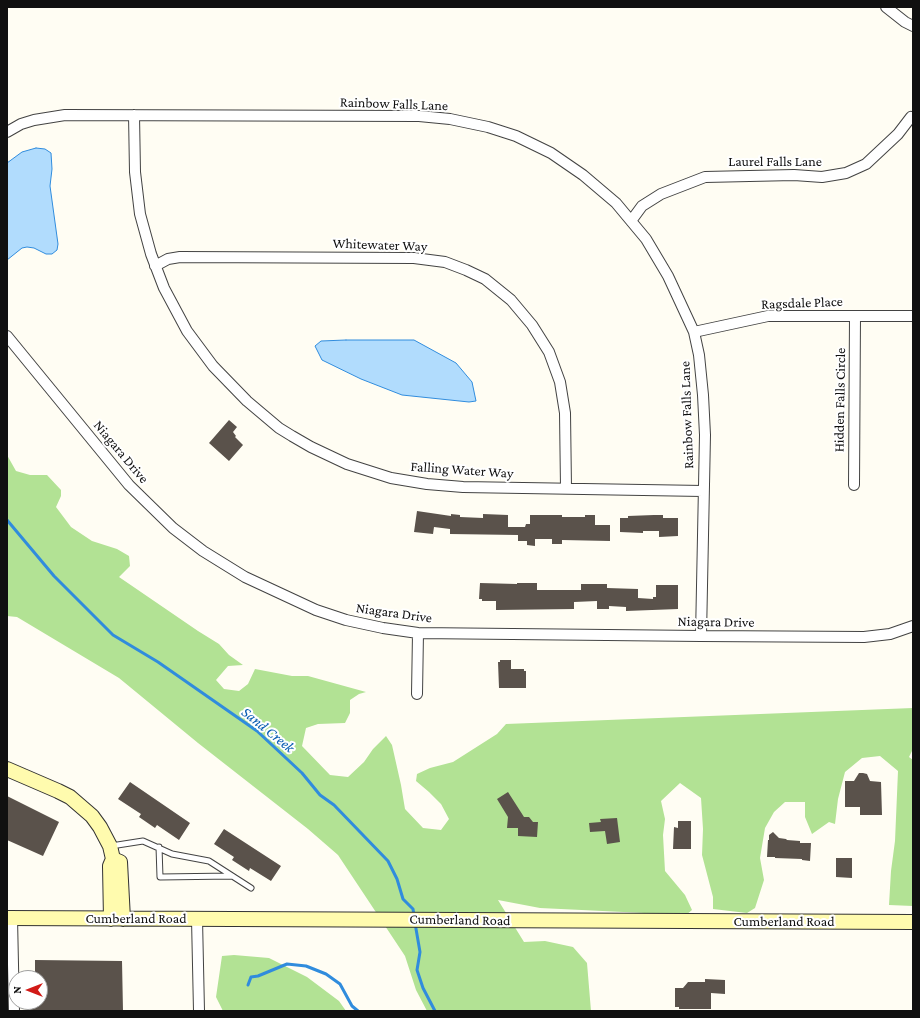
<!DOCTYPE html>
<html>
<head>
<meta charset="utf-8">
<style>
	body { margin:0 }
	#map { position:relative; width:920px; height:1018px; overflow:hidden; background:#fffdf3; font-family:"Crimson Pro",serif }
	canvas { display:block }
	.frame { position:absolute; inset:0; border:8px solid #101010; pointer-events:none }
	.north { position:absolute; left:8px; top:970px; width:40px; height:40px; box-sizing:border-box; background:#fff; border:1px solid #9f9f9f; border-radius:50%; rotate:270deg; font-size:11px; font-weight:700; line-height:16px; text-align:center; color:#101010 }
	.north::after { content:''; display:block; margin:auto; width:14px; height:18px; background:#d21a17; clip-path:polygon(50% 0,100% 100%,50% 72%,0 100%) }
</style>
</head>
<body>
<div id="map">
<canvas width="920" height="1018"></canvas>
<div class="frame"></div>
<div class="north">N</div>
</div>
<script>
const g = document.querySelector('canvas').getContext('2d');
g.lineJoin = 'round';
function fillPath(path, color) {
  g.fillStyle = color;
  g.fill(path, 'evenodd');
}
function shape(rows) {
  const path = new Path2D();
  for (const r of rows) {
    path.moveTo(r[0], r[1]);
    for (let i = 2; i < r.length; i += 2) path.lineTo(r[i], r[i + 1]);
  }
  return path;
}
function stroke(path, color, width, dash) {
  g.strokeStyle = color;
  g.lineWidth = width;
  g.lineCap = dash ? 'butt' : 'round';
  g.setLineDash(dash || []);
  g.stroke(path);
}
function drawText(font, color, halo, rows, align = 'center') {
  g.font = font + ' "Crimson Pro",serif';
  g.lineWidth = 4;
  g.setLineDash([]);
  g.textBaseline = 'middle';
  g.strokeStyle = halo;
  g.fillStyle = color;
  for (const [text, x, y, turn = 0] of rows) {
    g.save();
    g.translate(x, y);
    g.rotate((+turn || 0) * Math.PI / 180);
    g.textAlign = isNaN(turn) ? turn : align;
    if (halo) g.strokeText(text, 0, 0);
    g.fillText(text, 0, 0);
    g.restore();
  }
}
fillPath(shape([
	[7,455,16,471,30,475,47,475,61,490,61,496,56,507,71,527,92,541,117,549,129,556,130,566,119,577,198,631,219,644,229,655,243,665,228,666,216,680,224,689,239,691,248,684,255,669,292,676,308,676,366,692,359,694,350,700,350,713,345,723,318,724,306,728,302,746,330,775,348,777,364,762,373,749,386,736,392,745,401,785,405,809,423,828,441,830,449,819,441,804,429,792,416,781,417,774,430,768,453,762,497,734,506,724,913,708,913,749,909,757,913,760,913,906,889,905,891,871,895,841,898,771,880,756,862,758,845,772,838,799,835,824,829,822,812,834,805,817,805,802,785,802,774,812,765,828,760,858,764,880,755,908,747,913,713,909,713,897,702,855,703,829,701,798,680,783,661,801,665,819,663,835,665,871,685,895,692,910,686,915,540,908,498,900,524,942,545,941,573,947,587,963,591,1011,427,1011,416,990,405,956,338,855,308,829,198,743,119,678,17,617,7,616],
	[234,955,269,958,307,977,339,1001,346,1011,223,1011,216,997,222,956]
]), '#b2e294');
const water = shape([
	[36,148,45,149,51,153,52,169,50,186,58,244,57,250,52,254,46,254,34,248,27,247,22,248,7,260,7,163,22,152,36,148],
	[346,340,414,340,456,363,472,382,476,401,469,402,402,395,361,379,322,360,315,346,321,341,346,340]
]);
fillPath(water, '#b1dcfd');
stroke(water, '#308cdd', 1);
stroke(shape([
	[7,520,54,576,113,635,158,662,257,731,302,773,320,795,334,805,388,861,397,879,403,899,413,909,414,915],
	[415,923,420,952,417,970,423,988,435,1011],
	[248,985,251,977,258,976,287,964,306,966,326,974,340,984,352,1006,358,1011]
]), '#308cdd', 3);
fillPath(shape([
	[229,420,237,427,233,432,236,436,235,437,243,445,229,461,209,443],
	[417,511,451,516,451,514,460,515,460,517,483,518,483,514,508,515,508,527,525,527,526,524,530,524,530,515,562,515,562,517,585,517,585,515,595,515,595,525,610,525,610,541,562,540,562,544,552,544,552,539,535,539,535,546,527,545,527,541,518,541,518,535,450,534,450,529,434,527,433,534,414,532],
	[654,515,663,515,663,518,678,518,678,536,659,537,659,531,643,531,643,533,620,532,620,518,628,518,628,516],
	[480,583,517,584,517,583,537,583,537,590,581,590,581,584,607,584,607,588,638,589,638,598,653,599,653,597,656,597,656,585,678,585,678,609,626,611,626,607,609,606,609,609,597,609,597,601,574,602,574,609,496,610,496,601,482,601,482,599,479,599],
	[500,660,511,660,511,669,524,669,524,671,526,671,526,688,499,688,498,662,500,662],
	[859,773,863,773,867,774,870,781,881,782,882,815,860,815,860,807,845,807,845,781,854,781],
	[130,782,190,823,179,840,157,825,155,828,139,817,141,814,118,799],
	[508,792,524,817,529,817,533,822,538,822,537,837,518,836,518,828,507,828,508,817,497,799],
	[7,796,59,822,43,856,7,840],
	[617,818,620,842,607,844,605,831,590,832,589,823,601,822,600,819],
	[678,821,691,821,691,849,673,849,674,827,678,828],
	[224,829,281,866,271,881,250,868,249,871,232,860,234,857,214,844],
	[773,832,779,838,786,839,787,840,800,841,800,843,811,843,810,861,802,860,802,859,775,858,775,857,767,857,768,840,769,840,769,835],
	[836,858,852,858,852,878,836,877],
	[35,960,122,961,123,1011,29,1011,37,1002,40,1002,40,978,35,978],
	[705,979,725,980,725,994,711,993,711,1009,679,1009,679,1007,675,1007,675,988,683,988,688,982,705,982]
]), '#5a524b');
const lane = shape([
	[111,846,143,841,172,854,209,861,251,888],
	[159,847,160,877,232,876]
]);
const street = shape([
	[886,7,905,22,913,26],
	[134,115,135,172,140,214,151,254,164,288,187,331,213,366,247,401,279,428,292,436,311,447,347,464,391,478,427,484,463,487,703,491],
	[7,132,21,124,34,120,65,115,419,116,450,119,488,127,516,136,551,153,583,175,616,203,646,239,668,276,694,332,699,355,703,395,705,435,701,636],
	[631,221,642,206,661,194,705,177,794,175,822,177,846,173,866,164,898,134,911,117,913,118],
	[155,266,168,259,180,257,414,258,445,262,466,270,485,279,511,300,532,325,549,352,560,382,565,413,566,488],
	[694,332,768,316,913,316],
	[7,336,129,485,173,528,203,551,245,577,316,610,346,620,383,628,418,633,701,636,864,637,890,634,913,626],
	[854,485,855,316],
	[417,694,418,633],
	[12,918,14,1011],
	[197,919,199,1011]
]);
const secondary = shape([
	[7,769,58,791,70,797,92,816,100,827,110,846,113,859,110,866,111,919],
	[113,859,120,862,123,919],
	[7,918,913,922]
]);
stroke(lane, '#434343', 7);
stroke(street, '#434343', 12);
stroke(secondary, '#323232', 16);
stroke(lane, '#fff', 5);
stroke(street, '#fff', 10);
stroke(secondary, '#fffbae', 14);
drawText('14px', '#101010', '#fff', [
	["Rainbow Falls Lane",394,104,2],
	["Laurel Falls Lane",775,162],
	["Whitewater Way",380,245,2],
	["Ragsdale Place",802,303,-2],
	["Hidden Falls Circle",840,400,-89],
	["Rainbow Falls Lane",687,415,-92],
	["Niagara Drive",121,452,50],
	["Falling Water Way",462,470,4],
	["Niagara Drive",394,613,8],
	["Niagara Drive",716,622,1],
	["Cumberland Road",136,919],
	["Cumberland Road",460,920,1],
	["Cumberland Road",784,922]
]);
drawText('italic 15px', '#095db2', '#fff', [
	["Sand Creek",268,730,39]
]);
</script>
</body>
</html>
